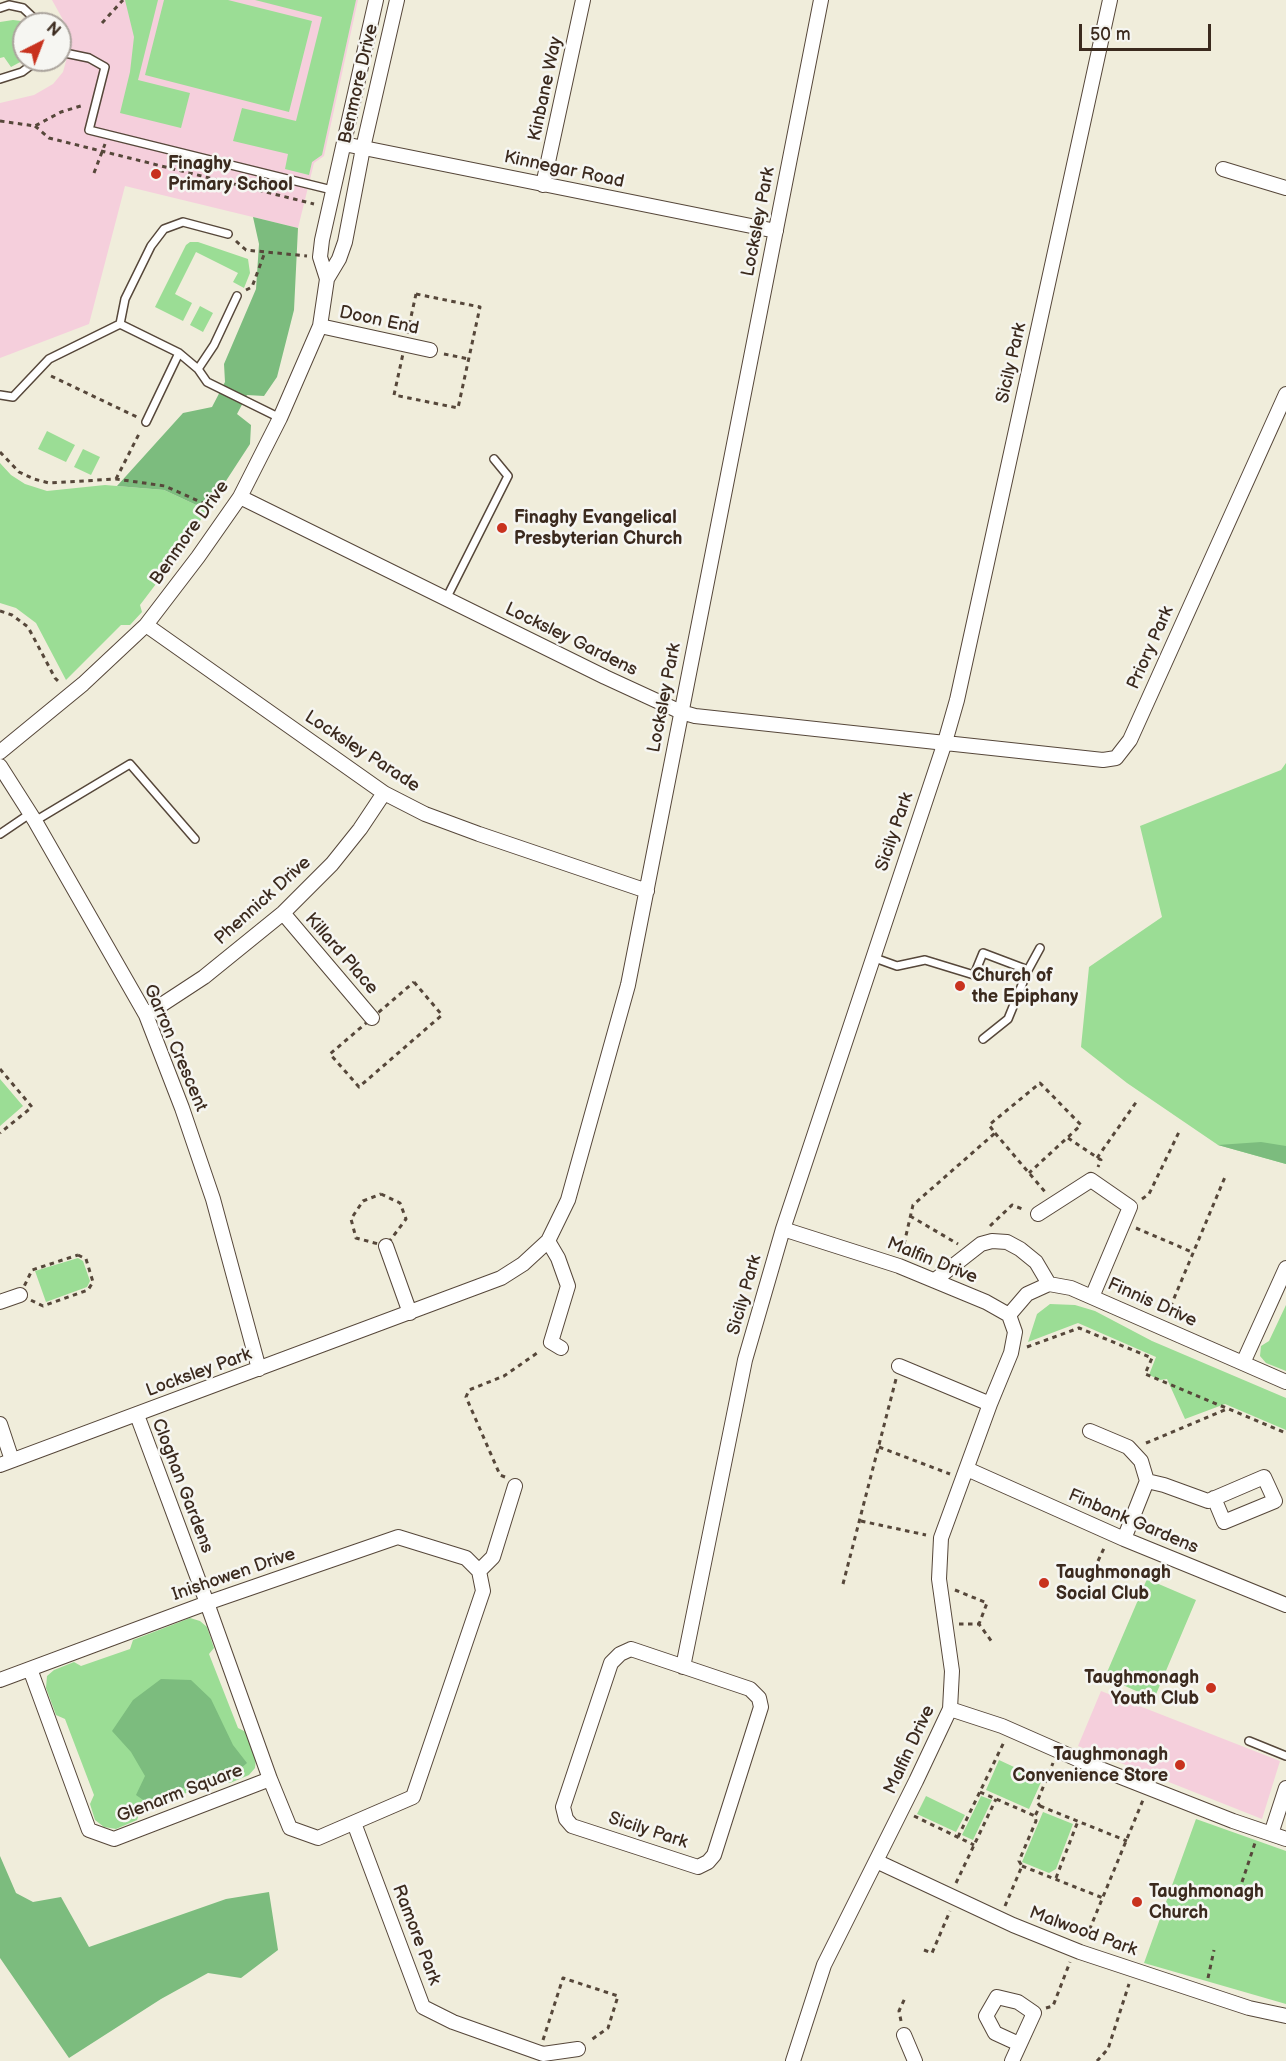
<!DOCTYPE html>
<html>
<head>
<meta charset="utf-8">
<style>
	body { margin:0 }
	#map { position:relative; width:1286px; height:2061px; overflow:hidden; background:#f0eddb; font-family:"Balsamiq Sans",sans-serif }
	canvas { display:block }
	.north { position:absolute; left:12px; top:12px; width:60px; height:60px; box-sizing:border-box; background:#f6f6f2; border:2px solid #aba49d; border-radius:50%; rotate:42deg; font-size:16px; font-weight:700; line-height:24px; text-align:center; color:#3b2a1e }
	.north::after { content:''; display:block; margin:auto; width:21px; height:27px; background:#c8321e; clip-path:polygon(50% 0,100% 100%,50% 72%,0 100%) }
	.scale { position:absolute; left:1079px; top:24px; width:132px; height:27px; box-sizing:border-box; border:3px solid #3b2a1e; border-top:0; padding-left:8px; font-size:18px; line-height:21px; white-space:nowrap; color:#3b2a1e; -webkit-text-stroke:4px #f6f6f2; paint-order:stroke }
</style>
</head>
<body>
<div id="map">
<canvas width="1286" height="2061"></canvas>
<div class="north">N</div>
<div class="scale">50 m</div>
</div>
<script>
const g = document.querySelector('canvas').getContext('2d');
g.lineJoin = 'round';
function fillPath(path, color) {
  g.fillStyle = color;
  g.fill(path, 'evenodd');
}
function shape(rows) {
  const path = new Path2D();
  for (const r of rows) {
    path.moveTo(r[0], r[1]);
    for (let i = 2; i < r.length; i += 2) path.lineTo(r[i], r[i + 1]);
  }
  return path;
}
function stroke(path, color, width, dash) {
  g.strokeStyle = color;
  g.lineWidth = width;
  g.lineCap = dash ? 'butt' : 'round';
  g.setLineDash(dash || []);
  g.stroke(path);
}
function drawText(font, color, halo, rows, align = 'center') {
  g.font = font + ' "Balsamiq Sans",sans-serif';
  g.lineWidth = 5;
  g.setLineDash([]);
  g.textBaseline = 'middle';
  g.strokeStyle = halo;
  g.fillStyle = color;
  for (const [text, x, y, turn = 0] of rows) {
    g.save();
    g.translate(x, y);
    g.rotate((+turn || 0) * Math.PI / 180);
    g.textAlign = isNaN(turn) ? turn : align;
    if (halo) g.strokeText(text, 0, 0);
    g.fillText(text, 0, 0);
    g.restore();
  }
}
fillPath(shape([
	[52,0,358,0,324,156,314,163,298,228,125,186,89,324,0,358,0,103,34,95,53,84,63,72,69,50,67,33,62,18],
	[1101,1691,1280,1761,1262,1819,1078,1746]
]), '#f5cfdc');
fillPath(shape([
	[125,0,158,0,138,80,190,93,181,128,120,113,130,72,134,37],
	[164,0,228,0,312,21,289,112,145,75],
	[255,0,356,0,322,155,312,162,309,175,285,169,288,154,233,141,242,108,296,121,322,17],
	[13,20,21,21,25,24,24,24,24,60,11,67,4,57,0,58,0,22],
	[190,242,198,242,248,259,250,273,244,288,233,282,238,273,196,252,175,294,192,303,183,321,155,307,186,245],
	[200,306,213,313,203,332,190,325],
	[47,431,75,445,66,462,38,449],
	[83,449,100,457,91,475,74,467],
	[0,463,11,475,25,484,47,491,105,485,164,490,207,510,181,551,140,605,142,612,130,625,121,625,66,680,36,623,16,608,0,603],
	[1286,763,1286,1164,1218,1145,1127,1083,1081,1047,1089,967,1162,917,1140,826,1281,770],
	[0,1079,23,1106,0,1126],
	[78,1258,83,1261,90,1281,87,1287,46,1302,35,1271],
	[1050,1304,1075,1305,1095,1311,1152,1341,1286,1398,1286,1430,1225,1404,1185,1419,1167,1379,1160,1380,1149,1375,1156,1357,1078,1323,1028,1342,1037,1314],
	[1286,1305,1286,1371,1266,1363,1260,1356,1261,1346,1269,1341],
	[1147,1579,1196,1600,1154,1699,1105,1677],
	[190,1618,200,1621,207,1627,214,1648,209,1654,238,1728,246,1732,256,1757,255,1768,249,1775,230,1783,220,1779,140,1812,137,1820,116,1829,104,1827,95,1820,90,1804,94,1795,65,1719,56,1715,46,1688,47,1676,54,1670,74,1662,81,1666,130,1649,133,1640],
	[999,1760,1042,1780,1029,1809,986,1790],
	[926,1796,965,1815,956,1832,917,1814],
	[981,1796,992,1800,973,1840,962,1835],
	[1043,1812,1073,1824,1056,1869,1049,1873,1022,1862],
	[1196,1819,1286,1851,1286,2004,1144,1963]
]), '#9bdd95');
fillPath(shape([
	[253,217,298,228,294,310,277,377,264,396,247,395,237,414,251,425,250,444,207,510,164,490,117,486,183,413,212,407,225,382,224,364,256,289,259,244],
	[1261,1142,1286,1146,1286,1164,1218,1145],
	[161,1679,191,1680,211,1699,233,1745,247,1763,234,1774,223,1773,146,1802,136,1795,145,1776,131,1752,112,1731,133,1700],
	[0,1856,16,1893,33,1902,61,1897,89,1947,226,1899,269,1892,278,1950,241,1978,208,1973,161,1999,69,2058,0,1958]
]), '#7cbc7e');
const lane = shape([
	[0,8,9,5,23,8,40,24],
	[60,52,89,58,105,67,89,130,332,190],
	[0,79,22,72,38,60],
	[120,324,125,299,151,246,164,229,183,222,228,234],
	[198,369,214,345,237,296],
	[0,395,13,397,49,359,120,324,179,353,198,369,207,382,280,418],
	[146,422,179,353],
	[446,599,508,476,494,459],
	[35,821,130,764,195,839],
	[0,834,31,813],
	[872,957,897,966,925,960,974,975,983,953,1028,970],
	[983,1039,1008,1019,1028,970,1040,948],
	[1249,1741,1286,1756]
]);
const street = shape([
	[344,144,776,231],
	[1223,169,1286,188],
	[543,185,583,0],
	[327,279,320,257,322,240,376,0],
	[320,326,430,350],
	[240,497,605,677,681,712,695,716,1103,760,1116,758,1130,740,1286,394],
	[146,625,384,793,425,814,479,834,647,891],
	[0,752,83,684,146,625,198,557,240,497,280,418,320,326,327,279,339,259,345,242,363,148,397,0],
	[0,766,35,821,146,1015,182,1108,213,1199,259,1369],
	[283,913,372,1018],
	[146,1015,204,977,283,913,332,864,360,829,384,793],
	[1038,1214,1091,1180,1130,1207,1092,1297],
	[783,1229,899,1266,986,1302,1009,1315,1015,1332,1011,1353,990,1404,941,1538,939,1579,952,1671,950,1709,916,1781,824,1965,793,2061],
	[548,1241,558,1258,568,1286,551,1342,561,1348],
	[386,1246,410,1313],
	[935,1280,981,1244,992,1241,1007,1242,1020,1249,1036,1262,1049,1284],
	[0,1302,20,1295],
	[1009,1315,1027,1294,1049,1284,1071,1288,1286,1382],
	[1243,1363,1286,1268],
	[899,1366,990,1404],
	[0,1424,12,1460],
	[1090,1431,1128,1447,1141,1461,1147,1481,1124,1539],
	[0,1465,501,1278,523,1264,548,1241,568,1200,628,985,821,0],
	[967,1469,1124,1539,1286,1605],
	[1147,1481,1164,1485,1208,1501,1264,1477,1275,1501,1224,1522,1214,1498],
	[479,1571,493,1557,515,1486],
	[631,1649,750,1689,759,1698,761,1707,714,1855,708,1862,698,1867,572,1826,566,1819,563,1807,611,1663,620,1654,631,1649],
	[683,1667,745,1360,783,1229,945,742,957,700,1110,0],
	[30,1669,89,1830,114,1839,270,1779,207,1603,137,1415],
	[0,1680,207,1603,398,1537,466,1558,479,1571,483,1591,413,1797,318,1838,290,1828,270,1779],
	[950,1709,1002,1726,1093,1766,1233,1821,1286,1839],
	[354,1823,423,2007,453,2022,543,2054,578,2049],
	[1271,1834,1286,1788],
	[876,1861,1013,1925,1080,1952,1249,2008,1286,2016],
	[904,2035,915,2061],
	[1012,2061,1034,2013,1018,2002,997,1997,986,2016,995,2033,1019,2044]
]);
stroke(lane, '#56473a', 10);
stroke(street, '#56473a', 16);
stroke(shape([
	[102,23,123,0],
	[0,121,35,126,61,112,84,105],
	[35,126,49,138,314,204],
	[94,173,105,144],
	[236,241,246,250,307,256],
	[246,290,252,287,265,252],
	[416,294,480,307,458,408,394,395,416,294],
	[444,354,469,359],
	[51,376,137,417],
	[0,452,19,472,34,479,49,483,116,479,165,486,214,508],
	[116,479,140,432],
	[0,611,12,615,28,627,55,678,60,683],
	[414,982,442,1015,359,1087,330,1054,414,982],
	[0,1069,32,1107,0,1133],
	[995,1133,1046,1193],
	[1068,1138,1101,1160,1098,1167],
	[1097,1158,1137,1101],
	[381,1194,400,1203,406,1219,386,1246,356,1238,351,1219,363,1201,381,1194],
	[1142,1199,1149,1194,1179,1132],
	[910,1216,958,1244],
	[990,1226,1012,1205,1025,1210],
	[1136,1228,1192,1252],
	[902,1253,913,1205,995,1133,989,1125,1040,1083,1081,1125,1029,1173],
	[78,1255,86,1259,93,1282,88,1290,43,1306,20,1295,32,1270,78,1255],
	[1167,1315,1225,1177],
	[1027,1347,1079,1328,1152,1358,1145,1374,1286,1433],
	[1146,1443,1227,1409],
	[879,1447,950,1474],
	[505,1477,500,1475,466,1397,469,1390,504,1376,540,1351],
	[861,1521,926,1535],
	[1098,1561,1105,1546],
	[843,1584,896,1379],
	[955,1590,987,1603,979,1624],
	[959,1624,979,1624,992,1642],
	[980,1792,1035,1816],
	[1040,1806,1127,1841],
	[914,1816,974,1845],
	[958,1837,1004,1742],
	[1022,1866,1103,1898],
	[1056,1878,1078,1821],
	[1242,1882,1255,1843],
	[956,1883,996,1799],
	[1005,1906,1022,1866,1019,1861,1036,1821,1035,1816,1040,1806,1037,1802,1053,1763],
	[1086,1938,1143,1800],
	[924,1950,932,1953,950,1911],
	[1208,1978,1214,1950],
	[1046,2008,1053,2006,1070,1962],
	[901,2021,899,2011,905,1998],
	[543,2040,563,1978,618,1996,608,2028,591,2040],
	[1097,2061,1108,2049,1129,1984]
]), '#56473a', 3, [4.5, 4.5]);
stroke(lane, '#fff', 7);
stroke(street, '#fff', 14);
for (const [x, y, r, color] of [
	[156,174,6,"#c8321e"],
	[502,528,6,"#c8321e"],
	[960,986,6,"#c8321e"],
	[1044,1583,6,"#c8321e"],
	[1211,1688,6,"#c8321e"],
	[1180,1765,6,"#c8321e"],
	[1137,1902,6,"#c8321e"]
]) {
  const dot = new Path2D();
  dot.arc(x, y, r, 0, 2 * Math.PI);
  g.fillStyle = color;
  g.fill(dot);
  stroke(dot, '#f6f6f2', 2);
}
drawText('18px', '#3b2a1e', '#f6f6f2', [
	["Benmore Drive",359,84,-77],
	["Kinbane Way",546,89,-78],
	["Kinnegar Road",564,170,12],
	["Locksley Park",759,222,-79],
	["Doon End",379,321,12],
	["Sicily Park",1012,363,-77],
	["Benmore Drive",190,533,-55],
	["Locksley Gardens",571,640,26],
	["Priory Park",1151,648,-66],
	["Locksley Park",665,698,-79],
	["Locksley Parade",362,752,33],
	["Sicily Park",895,832,-71],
	["Phennick Drive",263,901,-42],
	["Killard Place",341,954,49],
	["Garron Crescent",175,1048,67],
	["Malfin Drive",932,1261,22],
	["Sicily Park",745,1295,-74],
	["Finnis Drive",1152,1303,24],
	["Locksley Park",199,1373,-20],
	["Cloghan Gardens",182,1486,69],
	["Finbank Gardens",1133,1522,23],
	["Inishowen Drive",234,1575,-19],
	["Malfin Drive",910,1750,-65],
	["Glenarm Square",180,1794,-21],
	["Sicily Park",648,1831,18],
	["Malwood Park",1083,1932,20],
	["Ramore Park",416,1935,69]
]);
drawText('bold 18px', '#3b2a1e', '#f6f6f2', [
	["Finaghy",168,164],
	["Primary School",168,185],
	["Finaghy Evangelical",514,518],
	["Presbyterian Church",514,539],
	["Church of",972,976],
	["the Epiphany",972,997],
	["Taughmonagh",1056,1573],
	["Social Club",1056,1594],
	["Taughmonagh",1199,1678,"right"],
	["Youth Club",1199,1699,"right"],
	["Taughmonagh",1168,1755,"right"],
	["Convenience Store",1168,1776,"right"],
	["Taughmonagh",1149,1892],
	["Church",1149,1913]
], 'left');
</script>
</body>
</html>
